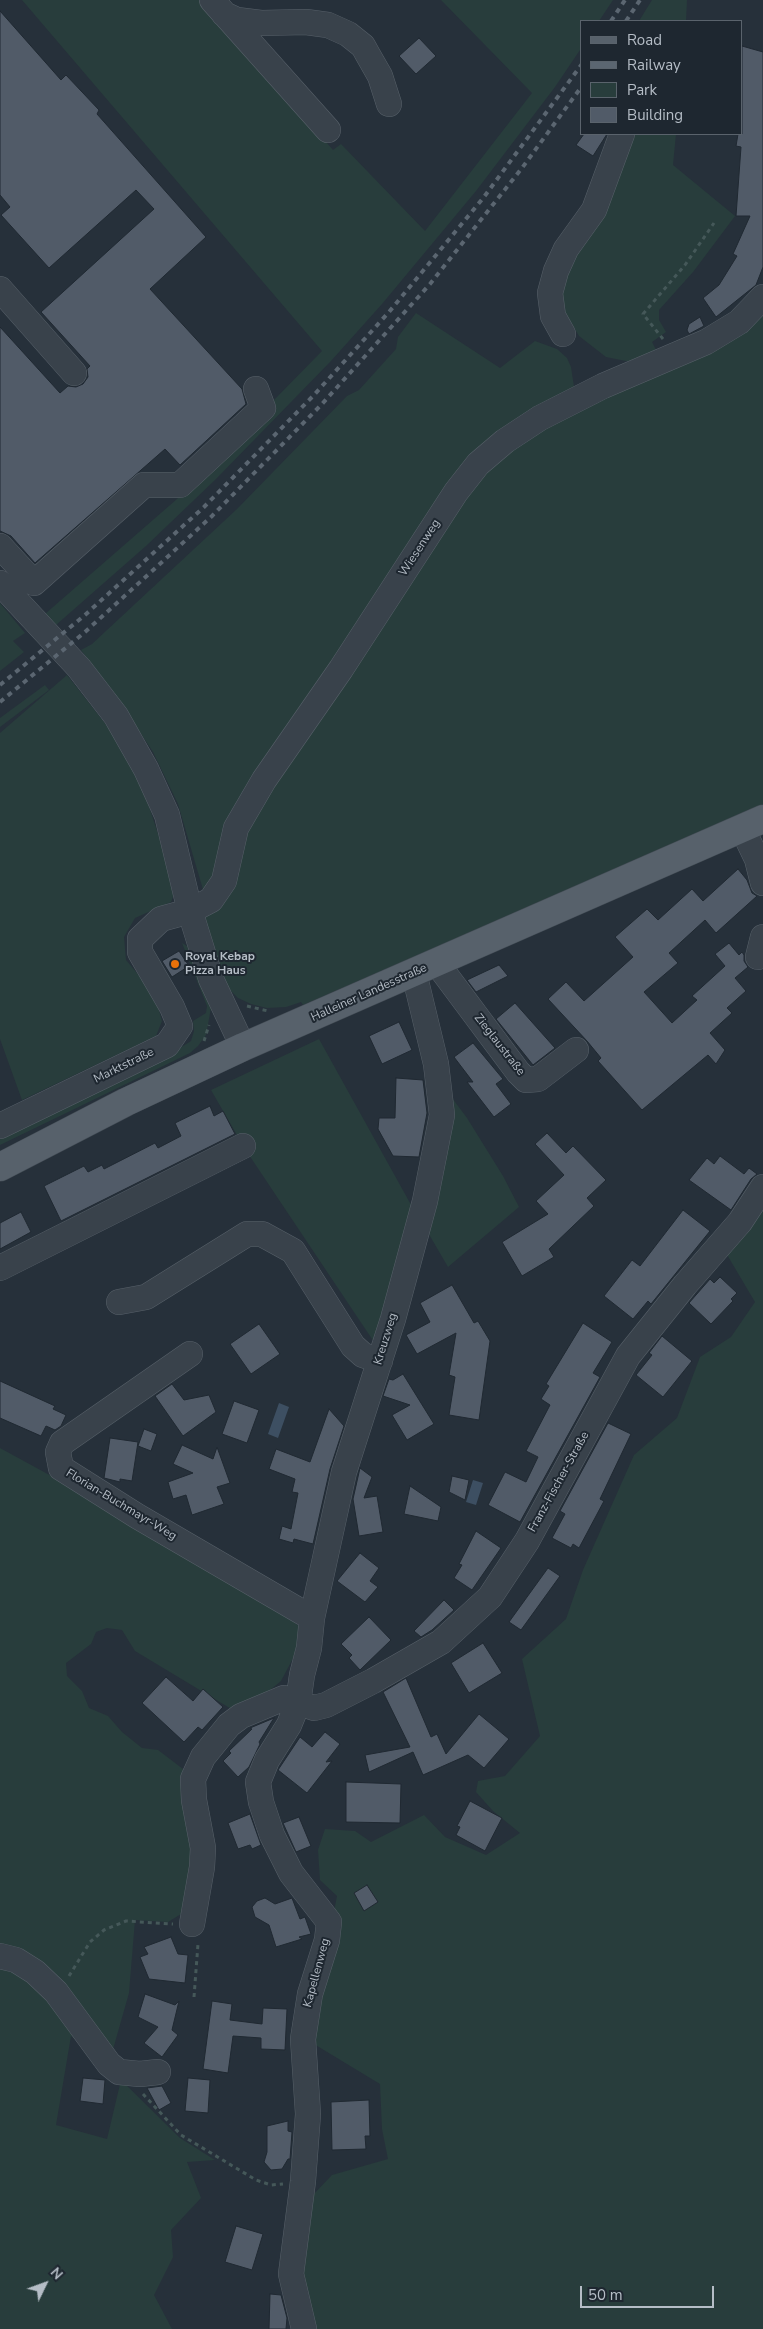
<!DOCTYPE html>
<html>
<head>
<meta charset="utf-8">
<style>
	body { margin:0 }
	#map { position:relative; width:763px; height:2329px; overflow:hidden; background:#26303a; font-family:"Nunito Sans",sans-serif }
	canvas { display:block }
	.legend { position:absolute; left:580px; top:20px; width:162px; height:115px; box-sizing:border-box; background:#1e2730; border:1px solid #5a636c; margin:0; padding:6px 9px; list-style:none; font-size:15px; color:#b5bdc6 }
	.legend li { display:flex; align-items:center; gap:10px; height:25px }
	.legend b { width:25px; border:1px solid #5a636c }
	.north { position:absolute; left:20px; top:2259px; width:50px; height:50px; -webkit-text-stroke:4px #1e2730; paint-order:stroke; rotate:48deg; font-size:14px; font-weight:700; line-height:20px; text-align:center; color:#b5bdc6 }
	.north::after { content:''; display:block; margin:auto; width:18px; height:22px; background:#b5bdc6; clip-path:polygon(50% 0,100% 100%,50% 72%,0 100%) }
	.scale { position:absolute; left:580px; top:2286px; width:134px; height:22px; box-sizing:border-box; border:2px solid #b5bdc6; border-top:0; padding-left:6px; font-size:15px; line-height:18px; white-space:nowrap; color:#b5bdc6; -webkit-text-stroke:4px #1e2730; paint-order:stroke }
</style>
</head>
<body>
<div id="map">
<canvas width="763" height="2329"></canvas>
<ul class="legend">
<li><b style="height:6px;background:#57616b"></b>Road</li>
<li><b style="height:6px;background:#5b6671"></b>Railway</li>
<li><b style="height:14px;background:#283d3c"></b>Park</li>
<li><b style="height:14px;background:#515b68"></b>Building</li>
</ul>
<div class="north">N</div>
<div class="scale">50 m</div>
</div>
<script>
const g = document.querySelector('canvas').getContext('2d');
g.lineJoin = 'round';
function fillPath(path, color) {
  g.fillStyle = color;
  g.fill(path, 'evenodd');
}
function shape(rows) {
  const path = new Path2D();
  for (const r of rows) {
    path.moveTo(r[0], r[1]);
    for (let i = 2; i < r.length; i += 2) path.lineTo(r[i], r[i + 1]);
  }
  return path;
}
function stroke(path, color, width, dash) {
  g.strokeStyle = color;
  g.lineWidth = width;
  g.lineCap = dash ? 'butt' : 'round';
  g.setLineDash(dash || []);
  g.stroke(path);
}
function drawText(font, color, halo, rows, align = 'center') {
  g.font = font + ' "Nunito Sans",sans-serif';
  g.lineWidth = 4;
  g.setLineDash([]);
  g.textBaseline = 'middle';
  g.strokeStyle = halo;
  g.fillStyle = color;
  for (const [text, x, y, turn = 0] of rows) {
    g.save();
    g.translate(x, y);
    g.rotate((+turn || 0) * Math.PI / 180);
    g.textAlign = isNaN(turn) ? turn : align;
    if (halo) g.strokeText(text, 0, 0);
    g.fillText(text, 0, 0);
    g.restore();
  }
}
fillPath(shape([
	[22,0,202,0,333,150,341,144,425,231,532,93,441,0,613,0,599,21,582,21,582,47,555,87,476,191,382,304,331,361,216,479,146,546,56,625,45,614,177,499,322,351],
	[652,0,687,0,686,21,639,21],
	[633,134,676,134,673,165,735,216,693,272,659,310,659,320,666,332,652,342,656,350,641,364,606,357,579,336,563,309,563,275],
	[763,307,763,806,303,1005,301,1002,286,1007,267,1008,251,1004,238,998,228,988,217,967,204,921,206,913,251,813,422,552,513,441],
	[416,313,500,368,535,341,557,349,567,358,571,367,574,387,496,440,227,848,204,893,178,804,153,752,112,690,81,650,92,644,237,509,347,396,359,390,396,349,398,337],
	[0,603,25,633,13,641,24,652,0,671],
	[67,675,115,736,144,791,176,889,171,902,135,918,124,937,126,960,147,985,157,1003,162,1021,156,1036,22,1100,0,1039,0,733],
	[45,685,49,690,0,727,0,718],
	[182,943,187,946,211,1008,206,1035,198,1046,190,1053,0,1145,0,1136,172,1053,191,1041,194,1031,193,1021,206,1013,207,1006],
	[319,1039,415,1212,378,1348,245,1149,211,1090],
	[449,1094,467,1118,503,1176,519,1207,448,1267,423,1224],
	[763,1209,763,2329,312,2329,300,2285,311,2197,332,2175,388,2159,382,2129,380,2084,309,2041,337,1896,320,1880,318,1850,325,1829,355,1831,371,1842,424,1815,445,1837,486,1855,520,1833,493,1811,476,1792,478,1781,505,1776,540,1736,522,1659,566,1619,583,1570,634,1455,677,1418,700,1357,731,1337,755,1302,726,1253],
	[0,1448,55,1478,293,1621,303,1630,300,1645,281,1681,264,1695,233,1710,135,1651,122,1630,107,1628,96,1632,91,1644,66,1663,67,1676,82,1691,89,1708,108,1716,122,1732,142,1748,158,1750,183,1769,194,1846,186,1911,168,1922,135,1920,129,1993,110,2060,0,1952],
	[0,1961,54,1997,106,2066,71,2036,56,2125,107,2139,121,2080,180,2138,215,2160,187,2162,201,2198,171,2230,173,2257,154,2295,172,2329,0,2329]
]), '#283d3c');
fillPath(shape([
	[279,1403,289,1407,278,1438,268,1434],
	[473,1480,483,1483,476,1505,466,1502]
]), '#3d4f62');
const building = shape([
	[0,11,61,80,66,75,99,110,97,114,206,237,150,289,242,389,246,404,180,465,165,449,35,563,11,536,0,531,0,327,60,393,68,386,76,387,83,384,88,377,87,369,90,366,41,312,154,209,136,190,49,268,1,215,10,207,0,195,0,11],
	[419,38,436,56,416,74,399,56,419,38],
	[742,46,763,52,763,267,756,285,716,317,703,298,719,285,737,256,733,254,750,216,736,216,741,147,736,146,738,134,742,134,742,46],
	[584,134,607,134,593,156,576,145,584,134],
	[700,317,704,326,689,334,687,330,689,324,700,317],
	[738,869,747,880,752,893,757,896,716,933,705,920,669,953,678,963,644,992,672,1023,697,1000,692,996,725,966,715,954,729,943,739,955,742,952,744,955,744,961,748,967,735,978,746,991,727,1008,732,1013,710,1033,725,1050,716,1064,708,1055,642,1110,598,1061,601,1058,587,1041,548,999,566,982,584,1001,633,957,615,937,647,909,658,920,692,889,703,901,738,869],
	[179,951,189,966,172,977,162,961,179,951],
	[499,965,508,976,476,992,467,980,499,965],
	[515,1003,555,1048,533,1065,496,1019,515,1003],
	[399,1022,412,1050,382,1064,369,1036,399,1022],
	[473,1043,503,1079,496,1084,511,1104,494,1117,467,1082,473,1082,454,1057,473,1043],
	[396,1078,423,1080,427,1113,419,1157,393,1156,378,1129,379,1118,395,1118,396,1078],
	[210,1106,214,1116,223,1111,235,1134,61,1221,44,1186,84,1166,88,1172,102,1165,104,1169,155,1143,158,1148,181,1136,175,1123,210,1106],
	[547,1133,566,1153,573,1146,606,1180,587,1198,594,1206,549,1249,554,1257,522,1276,502,1242,548,1214,536,1201,564,1175,535,1144,547,1133],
	[720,1156,744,1174,749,1168,757,1174,751,1179,731,1210,689,1180,707,1158,714,1164,720,1156],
	[683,1210,710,1231,651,1304,648,1301,633,1319,604,1296,632,1260,640,1266,683,1210],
	[21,1212,31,1232,0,1249,0,1223,21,1212],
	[720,1277,737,1293,731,1299,733,1301,711,1324,689,1303,710,1279,714,1283,720,1277],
	[452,1285,474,1323,478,1321,490,1341,479,1420,449,1415,455,1377,449,1375,456,1333,417,1354,406,1335,430,1322,420,1303,452,1285],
	[583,1323,612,1342,593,1373,600,1377,520,1522,488,1505,505,1472,526,1482,538,1457,526,1451,550,1405,541,1399,549,1386,546,1384,583,1323],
	[259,1324,280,1354,251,1374,230,1344,259,1324],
	[662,1336,692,1361,663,1397,636,1375,652,1355,649,1353,662,1336],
	[403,1374,434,1424,407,1440,392,1415,410,1405,383,1396,389,1379,393,1380,403,1374],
	[0,1381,55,1406,53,1409,66,1415,61,1426,55,1430,46,1426,41,1436,0,1418,0,1381],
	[172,1384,184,1400,209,1395,216,1412,183,1436,155,1396,172,1384],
	[234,1401,259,1410,247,1443,222,1434,234,1401],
	[329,1409,344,1426,330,1469,313,1544,294,1539,293,1543,279,1539,282,1526,291,1529,298,1493,292,1492,295,1479,269,1469,276,1449,310,1462,329,1409],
	[608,1423,631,1434,600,1499,604,1501,579,1548,573,1544,571,1548,552,1538,565,1514,560,1511,608,1423],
	[144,1429,157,1434,151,1451,138,1446,144,1429],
	[110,1438,138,1442,132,1481,120,1479,120,1482,104,1478,110,1438],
	[182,1445,213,1459,217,1447,230,1483,217,1487,224,1504,192,1515,186,1495,173,1499,168,1482,193,1473,173,1464,182,1445],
	[360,1468,372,1477,364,1498,377,1496,383,1532,359,1536,353,1499,360,1468],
	[452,1476,469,1480,465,1500,449,1492,452,1476],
	[410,1486,441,1507,438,1521,404,1514,410,1486],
	[476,1531,501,1548,472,1590,454,1578,462,1565,459,1564,476,1531],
	[360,1553,379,1568,370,1581,378,1587,365,1602,337,1581,360,1553],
	[548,1568,560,1576,521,1630,509,1622,548,1568],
	[444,1600,454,1610,432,1630,421,1637,414,1631,444,1600],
	[369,1617,391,1640,360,1670,349,1658,352,1655,341,1644,369,1617],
	[483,1643,502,1673,469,1693,451,1663,483,1643],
	[166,1677,193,1701,203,1689,223,1707,202,1730,198,1727,184,1742,142,1703,166,1677],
	[406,1678,431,1737,437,1734,446,1754,479,1714,509,1739,484,1768,468,1755,423,1775,413,1752,369,1772,365,1755,410,1747,383,1692,406,1678],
	[274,1718,259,1742,260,1744,249,1767,238,1777,223,1761,231,1753,229,1751,252,1729,250,1728,274,1718],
	[325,1732,340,1744,326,1762,332,1761,307,1793,278,1770,300,1737,312,1747,325,1732],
	[346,1782,401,1784,400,1823,346,1822,346,1782],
	[470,1801,502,1818,485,1851,456,1835,460,1827,457,1826,470,1801],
	[250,1814,261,1845,252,1849,250,1845,238,1849,228,1823,250,1814],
	[299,1817,311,1846,296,1852,283,1823,299,1817],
	[367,1885,378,1902,364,1911,354,1893,367,1885],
	[265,1898,275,1904,292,1898,300,1919,305,1917,311,1934,299,1937,302,1939,276,1947,269,1925,255,1917,252,1907,257,1901,265,1898],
	[171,1937,178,1954,188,1955,185,1983,149,1979,140,1957,148,1954,144,1947,171,1937],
	[145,1994,175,2005,179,2001,172,2030,178,2035,162,2057,144,2043,158,2027,138,2017,145,1994],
	[212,2001,232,2004,230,2020,262,2024,263,2008,287,2009,285,2050,261,2049,261,2038,233,2036,228,2073,203,2069,212,2001],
	[83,2078,105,2080,103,2104,80,2101,83,2078],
	[188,2078,210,2080,208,2113,185,2111,188,2078],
	[162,2086,171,2103,159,2110,147,2088,162,2086],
	[369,2100,370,2136,365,2136,366,2149,332,2150,331,2102,369,2100],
	[288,2121,288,2131,292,2132,290,2159,288,2159,282,2169,271,2170,264,2162,267,2152,267,2126,288,2121],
	[236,2226,263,2234,252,2270,225,2262,236,2226],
	[270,2294,281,2295,287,2318,286,2329,269,2329,270,2294]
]);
fillPath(building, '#515b68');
stroke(building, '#202932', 1);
const minor = shape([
	[212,0,328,130],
	[224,14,237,20,261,23,306,22,328,25,348,34,363,46,368,55,380,76,389,104],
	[0,289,74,373],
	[563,334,553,316,550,293,556,271,566,249,594,210,622,134],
	[0,546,34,583,144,485,180,485,263,408,256,389],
	[0,583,79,668,116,716,146,769,167,815,190,911,211,979,243,1047],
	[742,828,757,859,763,883],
	[758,957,763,937],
	[436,962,518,1072,526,1080,538,1079,576,1050],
	[0,1126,167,1045,180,1026,172,1007,140,952,140,939,161,919,190,911,211,900,224,881,236,828,264,780,341,669,456,492,478,464,505,441,540,418,603,386,706,342,739,322,763,297],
	[0,1268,243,1146],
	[119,1302,146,1297,247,1234,262,1234,293,1251,353,1346,363,1355,380,1361],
	[190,1354,62,1443,58,1452,61,1468,137,1516,312,1618],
	[192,1924,202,1867,203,1848,194,1800,193,1779,203,1757,229,1725,241,1716,284,1698,314,1708,326,1705,373,1681,441,1642,490,1597,527,1541,628,1356,685,1285,740,1222,763,1187],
	[0,1956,16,1960,35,1972,56,1992,109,2064,119,2072,140,2074,158,2072],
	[304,2329,291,2274,303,2181,308,2114,303,2039,310,1994,327,1940,329,1922,291,1873,272,1835,261,1802,258,1782,267,1760,289,1725,298,1703,302,1675,309,1648,312,1618,344,1472,393,1319,425,1201,442,1115,436,1064,414,973]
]);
const major = shape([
	[0,1167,126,1102,243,1047,763,819]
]);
stroke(minor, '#576069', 26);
stroke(major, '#424b54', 29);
stroke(shape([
	[663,339,643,314,685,265,714,223],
	[247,1006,268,1011],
	[204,1041,209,1025],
	[69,1976,90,1942,104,1930,126,1921,173,1924],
	[194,1997,198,1944],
	[143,2094,181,2135,256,2180,271,2185,283,2184]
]), '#455859', 3, [4, 4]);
stroke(minor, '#39424b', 25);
stroke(major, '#57616b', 28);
stroke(shape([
	[611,21,625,0],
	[626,21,640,0],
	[0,685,85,615,204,507,314,395,389,312,484,197,582,64],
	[0,702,85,632,162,562,212,516,322,404,430,284,522,168,582,86]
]), '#5b6671', 4, [5, 5]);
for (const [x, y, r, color] of [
	[175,964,5,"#e8710a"]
]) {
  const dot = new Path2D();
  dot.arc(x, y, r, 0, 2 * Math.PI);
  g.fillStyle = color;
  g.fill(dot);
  stroke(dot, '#1e2730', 2);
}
drawText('12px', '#b5bdc6', '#1e2730', [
	["Wiesenweg",420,548,-57],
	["Halleiner Landesstraße",369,993,-24],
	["Zieglaustraße",499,1045,52],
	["Marktstraße",124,1066,-26],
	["Kreuzweg",386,1339,-73],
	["Franz-Fischer-Straße",559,1482,-61],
	["Florian-Buchmayr-Weg",121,1505,31],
	["Kapellenweg",317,1973,-75]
]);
drawText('bold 12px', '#b5bdc6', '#1e2730', [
	["Royal Kebap",185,957],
	["Pizza Haus",185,971]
], 'left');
</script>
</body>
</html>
